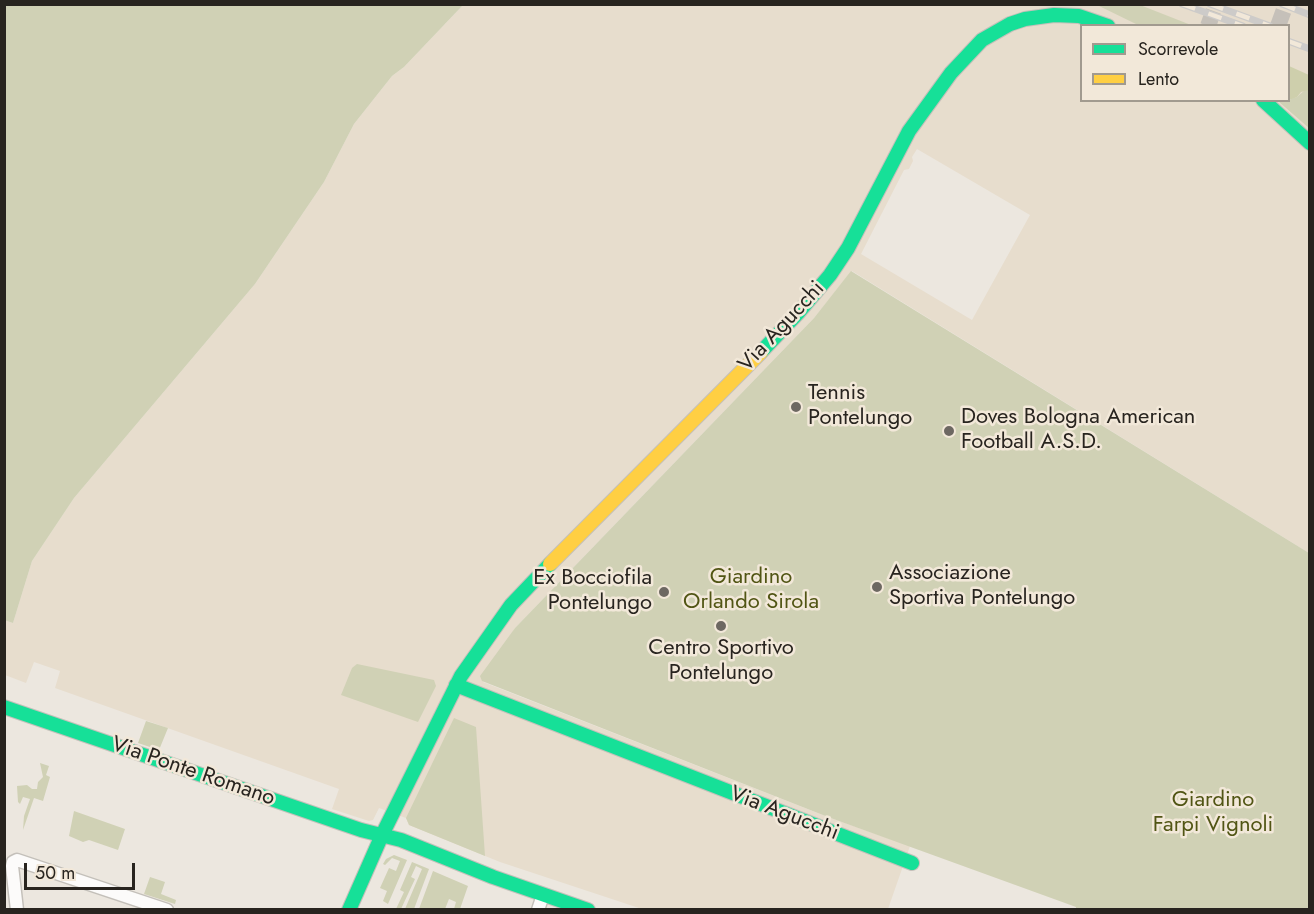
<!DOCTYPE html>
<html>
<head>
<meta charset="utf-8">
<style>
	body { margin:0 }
	#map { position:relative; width:1314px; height:914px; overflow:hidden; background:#ece7df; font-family:Jost,sans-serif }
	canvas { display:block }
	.frame { position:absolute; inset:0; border:6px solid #28241f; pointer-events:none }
	.legend { position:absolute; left:1080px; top:24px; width:210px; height:78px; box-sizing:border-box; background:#f2e8d9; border:2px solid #a19a8f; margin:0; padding:8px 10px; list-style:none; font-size:18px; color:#28241f }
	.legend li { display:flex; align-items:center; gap:12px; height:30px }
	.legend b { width:30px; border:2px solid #a19a8f }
	.scale { position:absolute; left:24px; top:863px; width:111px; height:27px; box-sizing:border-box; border:3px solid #28241f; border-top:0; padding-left:8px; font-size:18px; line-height:21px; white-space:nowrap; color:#28241f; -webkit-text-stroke:4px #f2e8d9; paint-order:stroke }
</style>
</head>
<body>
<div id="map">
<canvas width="1314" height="914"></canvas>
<div class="frame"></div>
<ul class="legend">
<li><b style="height:8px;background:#16e098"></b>Scorrevole</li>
<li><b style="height:8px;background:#ffcf43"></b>Lento</li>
</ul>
<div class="scale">50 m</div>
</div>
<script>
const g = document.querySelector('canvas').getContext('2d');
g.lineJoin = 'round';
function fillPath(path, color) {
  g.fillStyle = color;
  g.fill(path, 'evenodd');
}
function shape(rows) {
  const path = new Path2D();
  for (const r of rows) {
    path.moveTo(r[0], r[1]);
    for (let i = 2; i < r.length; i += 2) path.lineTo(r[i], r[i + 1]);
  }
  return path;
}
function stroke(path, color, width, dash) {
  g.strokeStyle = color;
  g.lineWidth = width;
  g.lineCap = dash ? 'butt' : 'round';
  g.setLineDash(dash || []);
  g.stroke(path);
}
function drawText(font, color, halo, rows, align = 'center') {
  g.font = font + ' Jost,sans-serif';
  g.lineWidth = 5;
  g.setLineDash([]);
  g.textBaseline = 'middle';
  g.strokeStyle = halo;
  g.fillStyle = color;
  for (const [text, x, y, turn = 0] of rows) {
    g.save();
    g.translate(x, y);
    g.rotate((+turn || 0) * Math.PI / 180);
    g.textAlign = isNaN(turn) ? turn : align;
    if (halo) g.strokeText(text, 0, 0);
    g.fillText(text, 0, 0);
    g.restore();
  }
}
fillPath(shape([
	[463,5,1309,5,1309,553,852,271,814,318,515,628,483,682,828,817,910,846,888,909,642,909,500,862,409,825,406,818,379,808,373,820,369,821,332,809,339,789,55,688,60,671,34,662,26,683,5,675,4,620,13,623,32,561,74,498,255,284,324,182,354,124,392,76,404,67],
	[1082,26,1288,26,1288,100,1082,100],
	[917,149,1030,215,972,320,861,254,904,170,909,169,913,161,912,157]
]), '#e7ddcd');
fillPath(shape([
	[4,5,463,5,404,67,392,76,354,124,324,182,255,284,74,498,32,561,13,623,4,620],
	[1097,5,1140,5,1191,25,1138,25],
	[1305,90,1309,90,1309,128,1278,101,1288,100,1297,97],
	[851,271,1309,553,1309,909,1076,909,1076,907,828,817,482,681,480,676,515,628,814,318],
	[357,664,434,680,436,686,418,722,341,695,352,668],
	[454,718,476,727,485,856,409,825,406,818],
	[146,721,168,728,159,750,138,743],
	[40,763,49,766,46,775,50,777,43,801,34,798,23,830,24,816,30,799,23,797,20,804,18,802,17,786,27,785,32,789,37,789,38,782,43,777],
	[74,811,125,829,118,850,89,840,83,842,69,836],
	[394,855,407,860,388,904,383,901,387,891,380,888,389,868,396,871,400,861,392,858,385,865,383,864,386,859],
	[412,862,429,869,414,909,405,909,422,869,416,866,411,877,415,879,401,909,396,909,404,892,400,890],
	[433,871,468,886,460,909,454,909,456,902,449,899,445,909,419,909],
	[150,877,165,882,161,894,176,900,175,904,144,894]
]), '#d0d1b5');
fillPath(shape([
	[1289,66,1309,75,1309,90,1301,92,1297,97,1292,99,1289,99]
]), '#cecfac');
stroke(shape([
	[1208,26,1216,4],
	[1278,26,1286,4]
]), '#c5c0b9', 16, [16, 8]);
const street = shape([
	[17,910,12,866,13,862,17,860,167,910],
	[538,910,543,895]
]);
const fast = shape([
	[1263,100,1310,143],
	[761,352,798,313,830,275,848,248,909,131,951,73,982,40,1010,24,1025,19,1054,15,1079,16,1108,26],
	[456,685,912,863],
	[4,707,361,830,401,840,493,877,588,910],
	[349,910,382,835,461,676,511,605,550,564]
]);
const slow = shape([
	[550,564,761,352]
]);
stroke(street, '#c4c0ba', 15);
stroke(fast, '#c4c0ba', 16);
stroke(slow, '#c4c0ba', 16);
stroke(street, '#fcfbfa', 12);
stroke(fast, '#16e098', 14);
stroke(slow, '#ffcf43', 14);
const rail = shape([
	[1182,4,1243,26],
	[1210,4,1270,26],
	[1282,4,1310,15],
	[1288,41,1310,49]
]);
stroke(rail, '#cdcbc9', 7);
stroke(rail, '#f2e8d9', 4.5, [14]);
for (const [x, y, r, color] of [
	[796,407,6,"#6d6862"],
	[949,431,6,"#6d6862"],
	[877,587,6,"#6d6862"],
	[664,592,6,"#6d6862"],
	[721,626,6,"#6d6862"]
]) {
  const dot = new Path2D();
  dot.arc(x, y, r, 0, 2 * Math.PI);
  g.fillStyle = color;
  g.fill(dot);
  stroke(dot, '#f2e8d9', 2);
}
drawText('22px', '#28241f', '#f2e8d9', [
	["Via Agucchi",782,327,-47],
	["Via Ponte Romano",193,772,19],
	["Via Agucchi",784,814,21]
]);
drawText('22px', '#28241f', '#f2e8d9', [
	["Tennis",808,394],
	["Pontelungo",808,419],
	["Doves Bologna American",961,418],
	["Football A.S.D.",961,443],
	["Associazione",889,574],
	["Sportiva Pontelungo",889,599],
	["Ex Bocciofila",652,579,"right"],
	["Pontelungo",652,604,"right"],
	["Centro Sportivo",721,649,"center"],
	["Pontelungo",721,674,"center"]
], 'left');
drawText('22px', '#515514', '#f2e8d9', [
	["Giardino",751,578],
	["Orlando Sirola",751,603],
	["Giardino",1213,801],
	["Farpi Vignoli",1213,826]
]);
</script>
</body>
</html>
